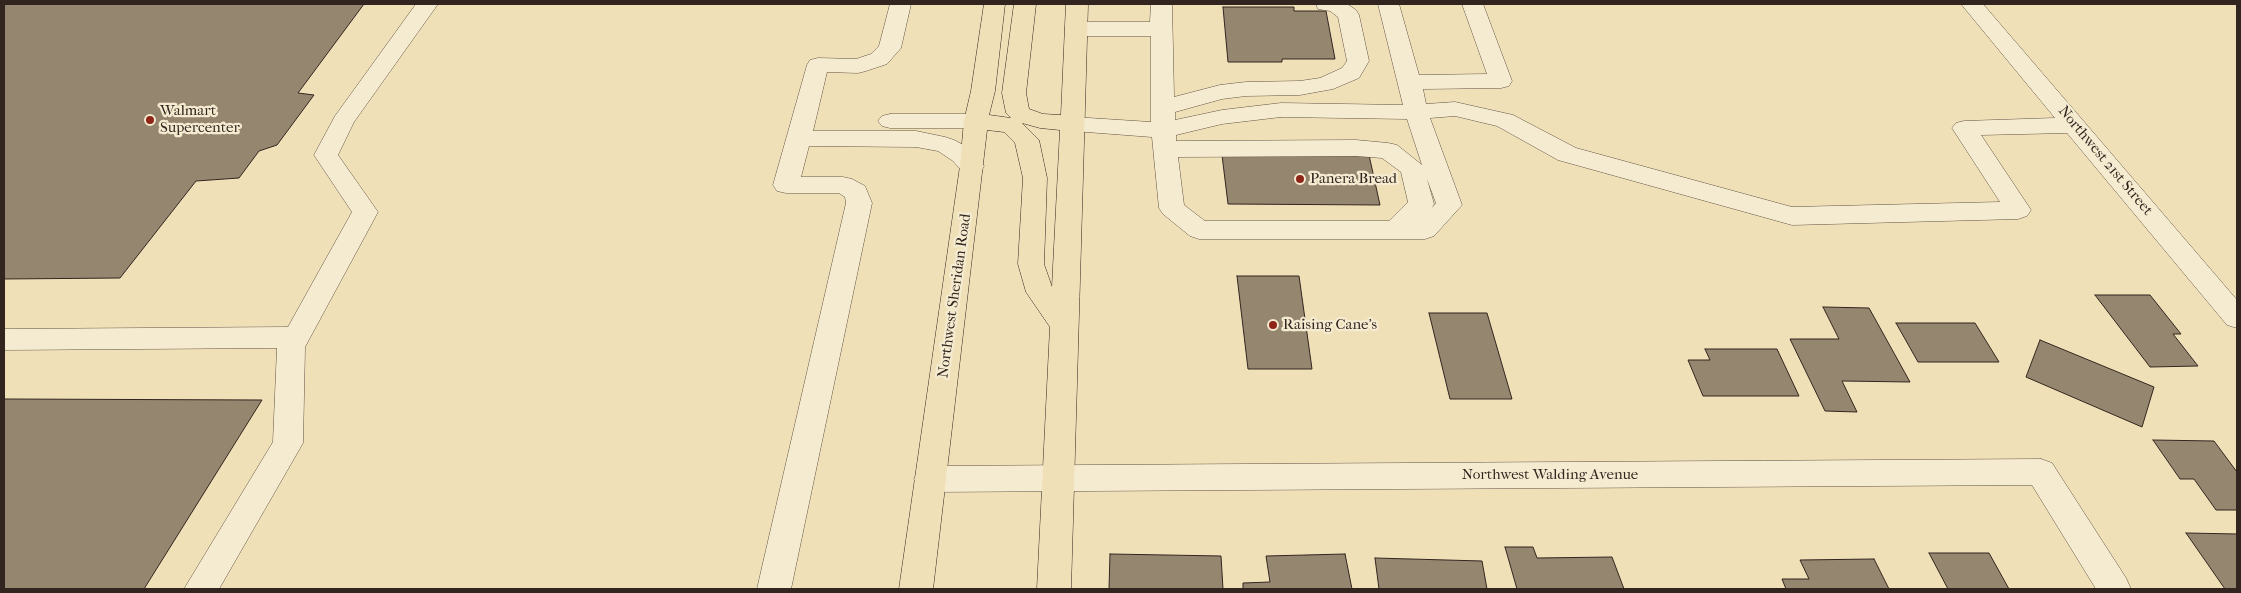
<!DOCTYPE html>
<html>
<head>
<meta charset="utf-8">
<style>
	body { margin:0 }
	#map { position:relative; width:2241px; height:593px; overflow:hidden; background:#f0e0b8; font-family:"IM FELL French Canon",serif }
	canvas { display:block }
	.frame { position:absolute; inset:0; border:5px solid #32251f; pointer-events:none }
</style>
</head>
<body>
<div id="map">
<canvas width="2241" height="593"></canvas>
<div class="frame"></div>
</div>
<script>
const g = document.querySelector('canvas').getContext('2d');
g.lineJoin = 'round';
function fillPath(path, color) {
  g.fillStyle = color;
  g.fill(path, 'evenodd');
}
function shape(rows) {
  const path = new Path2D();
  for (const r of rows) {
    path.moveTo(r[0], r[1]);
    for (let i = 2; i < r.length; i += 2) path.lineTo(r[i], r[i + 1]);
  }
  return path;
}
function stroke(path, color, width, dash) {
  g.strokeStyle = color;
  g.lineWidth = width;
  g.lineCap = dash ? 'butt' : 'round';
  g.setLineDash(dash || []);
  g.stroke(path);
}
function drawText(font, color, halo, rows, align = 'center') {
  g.font = font + ' "IM FELL French Canon",serif';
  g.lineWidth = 4.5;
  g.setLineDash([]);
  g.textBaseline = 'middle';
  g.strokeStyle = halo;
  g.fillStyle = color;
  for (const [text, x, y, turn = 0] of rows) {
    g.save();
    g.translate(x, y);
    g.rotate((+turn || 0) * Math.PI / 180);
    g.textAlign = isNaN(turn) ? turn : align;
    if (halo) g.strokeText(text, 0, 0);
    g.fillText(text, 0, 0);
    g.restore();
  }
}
const building = shape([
	[4,4,364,4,298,93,314,95,277,145,259,151,239,178,196,181,120,278,4,279,4,4],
	[1223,7,1294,7,1294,11,1326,11,1335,59,1282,59,1282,62,1228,62,1223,7],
	[1222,155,1369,155,1380,205,1228,204,1222,155],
	[1237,276,1299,276,1312,369,1248,369,1237,276],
	[2095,295,2150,295,2181,334,2173,334,2198,366,2150,367,2095,295],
	[1823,307,1869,308,1910,382,1842,381,1857,412,1825,411,1790,339,1839,339,1823,307],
	[1429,313,1487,313,1512,399,1450,399,1429,313],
	[1896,323,1975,323,1999,362,1918,362,1896,323],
	[2040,340,2154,387,2142,427,2026,377,2040,340],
	[1705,349,1777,349,1799,396,1703,396,1688,360,1710,360,1705,349],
	[4,399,262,400,144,589,4,589,4,399],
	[2153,440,2214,441,2237,472,2237,510,2216,510,2194,479,2180,479,2153,440],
	[2186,533,2237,534,2237,589,2225,589,2186,533],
	[1505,547,1533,547,1537,558,1612,557,1624,589,1517,589,1505,547],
	[1929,553,1989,553,2009,589,1948,589,1929,553],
	[1110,554,1221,556,1223,589,1109,589,1110,554],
	[1345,554,1352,589,1243,589,1243,583,1270,582,1266,556,1345,554],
	[1375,558,1482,561,1487,589,1379,589,1375,558],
	[1874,559,1889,589,1786,589,1782,579,1809,579,1800,560,1874,559]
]);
fillPath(building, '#95866f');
stroke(building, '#32251f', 1);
const minor = shape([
	[416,4,438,4,354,122,338,155,378,212,305,347,303,443,219,589,184,589,273,442,277,348,4,350,4,329,288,327,352,212,314,155,335,116,416,4],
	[890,4,911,4,901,48,887,64,866,71,858,73,827,72,813,131,916,131,945,137,954,140,971,149,984,166,981,172,972,174,963,172,953,161,938,151,916,147,809,146,801,177,843,177,852,179,865,186,872,203,791,589,757,589,846,203,845,197,839,193,786,193,777,191,773,185,807,65,810,60,818,58,856,59,871,54,879,46,890,4],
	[1151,4,1172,4,1174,97,1220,85,1246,82,1300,81,1320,78,1342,68,1347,61,1338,17,1330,11,1318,9,1316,4,1347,4,1356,10,1359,15,1369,61,1359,78,1333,89,1300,95,1246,96,1222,99,1175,112,1175,120,1222,110,1281,103,1403,105,1378,4,1399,4,1419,75,1487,74,1462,4,1483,4,1512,81,1509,86,1501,88,1423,89,1426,104,1455,102,1513,115,1576,148,1792,207,2000,202,1952,128,1956,123,1964,121,2055,118,1961,4,1983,4,2237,300,2237,328,2227,325,2067,133,1981,135,2031,210,2027,216,2018,219,1792,225,1558,160,1497,126,1455,116,1430,118,1462,205,1434,236,1425,239,1199,239,1190,236,1163,214,1159,208,1152,137,1073,131,1065,129,1061,124,1065,119,1073,117,1151,122,1151,36,1076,36,1068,34,1065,29,1068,24,1076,22,1150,22,1151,4],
	[1281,117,1407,119,1422,165,1397,145,1388,143,1356,140,1176,141,1176,135,1222,124,1281,117],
	[1356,156,1382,158,1401,172,1408,202,1389,221,1205,221,1184,205,1178,157,1356,156],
	[1427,179,1436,203,1432,208,1434,204,1427,179],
	[890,114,976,114,984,116,988,121,984,126,976,128,890,128,882,126,878,121,882,116,890,114],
	[2041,459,2052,463,2126,578,2131,589,2096,589,2032,485,930,492,919,488,914,479,919,470,930,466,2041,459]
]);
const major = shape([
	[984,4,1005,4,995,91,989,115,1011,118,1006,113,1002,93,1014,4,1036,4,1026,93,1029,109,1043,114,1061,115,1066,4,1088,4,1071,589,1037,589,1050,327,1026,292,1018,264,1023,178,1015,143,1004,132,987,130,933,589,899,589,960,166,964,121,971,91,984,4],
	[1022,123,1040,128,1060,130,1052,287,1044,264,1047,178,1039,140,1022,123]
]);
stroke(minor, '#625445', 1);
stroke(major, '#32251f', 1);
fillPath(minor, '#f5ebd1');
fillPath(major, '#f0e0b8');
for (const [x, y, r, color] of [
	[150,120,5,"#8f2418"],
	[1300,179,5,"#8f2418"],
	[1273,325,5,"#8f2418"]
]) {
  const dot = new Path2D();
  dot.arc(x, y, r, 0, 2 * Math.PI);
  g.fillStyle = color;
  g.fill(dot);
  stroke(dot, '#f5ebd1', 2);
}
drawText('15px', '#32251f', '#f5ebd1', [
	["Walmart",160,111],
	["Supercenter",160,128],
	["Panera Bread",1310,179],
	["Raising Cane's",1283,325]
], 'left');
drawText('15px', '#32251f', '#f5ebd1', [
	["Northwest 21st Street",2105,161,50],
	["Northwest Sheridan Road",955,296,-82],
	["Northwest Walding Avenue",1550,475]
]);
</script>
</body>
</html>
